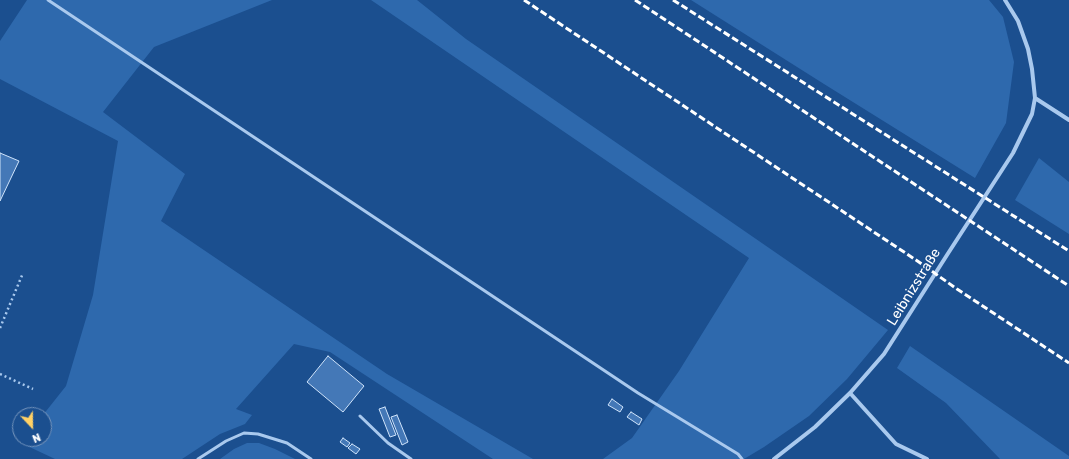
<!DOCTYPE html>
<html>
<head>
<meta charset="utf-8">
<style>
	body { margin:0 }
	#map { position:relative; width:1069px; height:459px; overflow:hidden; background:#1b4f8f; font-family:Rubik,sans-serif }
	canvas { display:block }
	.north { position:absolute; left:12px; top:407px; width:40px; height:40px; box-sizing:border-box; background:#1b4f8f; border:1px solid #7695bc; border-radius:50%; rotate:158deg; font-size:11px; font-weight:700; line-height:16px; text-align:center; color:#fff }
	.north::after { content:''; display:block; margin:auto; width:14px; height:18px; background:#ffd166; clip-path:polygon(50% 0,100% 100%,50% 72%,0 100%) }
</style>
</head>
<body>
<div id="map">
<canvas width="1069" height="459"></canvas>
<div class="north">N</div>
</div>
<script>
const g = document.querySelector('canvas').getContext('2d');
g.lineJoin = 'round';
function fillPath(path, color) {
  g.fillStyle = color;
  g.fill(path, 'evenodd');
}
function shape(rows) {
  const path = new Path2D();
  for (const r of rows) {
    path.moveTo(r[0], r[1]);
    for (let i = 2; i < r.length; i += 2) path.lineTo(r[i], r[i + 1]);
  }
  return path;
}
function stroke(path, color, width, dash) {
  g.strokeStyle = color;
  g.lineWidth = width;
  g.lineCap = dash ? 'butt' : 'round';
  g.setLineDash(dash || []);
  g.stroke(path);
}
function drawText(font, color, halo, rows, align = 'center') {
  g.font = font + ' Rubik,sans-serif';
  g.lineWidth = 3;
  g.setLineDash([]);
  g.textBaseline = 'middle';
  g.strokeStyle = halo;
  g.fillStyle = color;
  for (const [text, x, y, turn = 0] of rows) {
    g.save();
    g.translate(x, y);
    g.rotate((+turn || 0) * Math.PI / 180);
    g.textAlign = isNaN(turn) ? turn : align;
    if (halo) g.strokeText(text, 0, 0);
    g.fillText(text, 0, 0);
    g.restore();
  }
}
fillPath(shape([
	[27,0,272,0,154,47,103,112,185,174,161,221,387,374,533,459,493,459,330,352,294,344,236,409,252,415,245,424,220,434,182,459,55,459,21,443,24,439,44,439,43,415,66,386,93,295,118,141,0,79,0,41],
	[371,0,417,0,466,39,888,330,847,379,809,416,764,447,744,459,603,459,632,438,679,371,749,258],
	[691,0,989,0,1003,17,1014,62,1006,123,975,178,824,84],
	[1039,158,1069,182,1069,234,1015,200],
	[910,346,1069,456,1069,459,1000,459,946,403,897,368],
	[247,443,259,443,275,449,295,459,220,459,234,449]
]), '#2e69ad');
const building = shape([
	[0,153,19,161,0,201,0,153],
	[328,356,364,386,343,412,307,382,328,356],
	[612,399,623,407,620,412,608,405,612,399],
	[385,407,396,435,390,437,379,409,385,407],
	[631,412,642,419,639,425,627,417,631,412],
	[397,415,408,442,402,445,391,417,397,415],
	[343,438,350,443,347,447,340,442,343,438],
	[352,444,360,449,356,454,348,448,352,444]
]);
fillPath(building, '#4478b7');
stroke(building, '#cfe3fa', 1);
stroke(shape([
	[0,328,23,273],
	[0,374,33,389]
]), '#a9c9ee', 2.5, [2, 3]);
stroke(shape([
	[48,0,638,393,738,454,742,459],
	[360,416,388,443,411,459],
	[198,459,226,441,244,433,258,434,287,443,311,459]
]), '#a9c9ee', 3);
stroke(shape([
	[1035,98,1069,120],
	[850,393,896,444,927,459],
	[774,459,815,427,850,393,884,354,947,255,1013,153,1032,114,1035,98,1032,69,1028,49,1018,21,1005,0]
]), '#a9c9ee', 4);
stroke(shape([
	[524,0,916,260,957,289,1069,363],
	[635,0,1069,286],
	[673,0,1069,251]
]), '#fff', 3, [7, 3]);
drawText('14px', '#fff', '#1b4f8f', [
	["Leibnizstraße",914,287,-58]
]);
</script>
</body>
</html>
